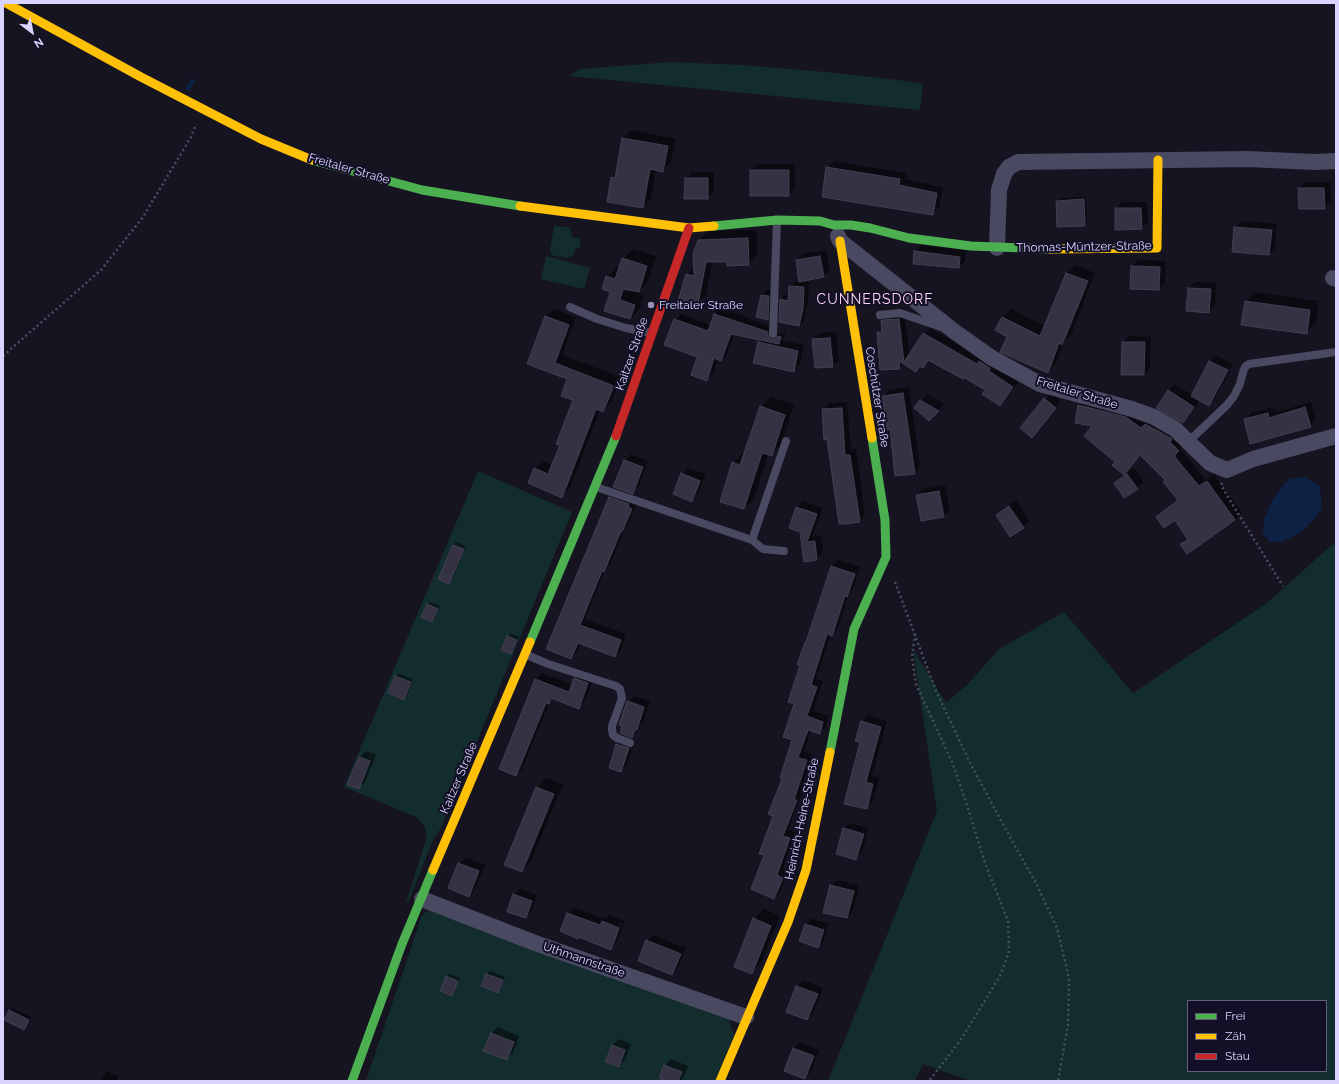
<!DOCTYPE html>
<html>
<head>
<meta charset="utf-8">
<style>
	body { margin:0 }
	#map { position:relative; width:1339px; height:1084px; overflow:hidden; background:#161421; font-family:Raleway,sans-serif }
	canvas { display:block }
	.frame { position:absolute; inset:0; border:4px solid #d9d4ff; pointer-events:none }
	.legend { position:absolute; left:1187px; top:1000px; width:140px; height:72px; box-sizing:border-box; background:#130f26; border:1px solid #625e7d; margin:0; padding:5px 7px; list-style:none; font-size:12px; color:#d9d4ff }
	.legend li { display:flex; align-items:center; gap:8px; height:20px }
	.legend b { width:20px; border:1px solid #625e7d }
	.north { position:absolute; left:12px; top:12px; width:40px; height:40px; -webkit-text-stroke:3px #130f26; paint-order:stroke; rotate:148deg; font-size:11px; font-weight:700; line-height:16px; text-align:center; color:#d9d4ff }
	.north::after { content:''; display:block; margin:auto; width:14px; height:18px; background:#d9d4ff; clip-path:polygon(50% 0,100% 100%,50% 72%,0 100%) }
</style>
</head>
<body>
<div id="map">
<canvas width="1339" height="1084"></canvas>
<div class="frame"></div>
<ul class="legend">
<li><b style="height:5px;background:#4caf50"></b>Frei</li>
<li><b style="height:5px;background:#ffc107"></b>Zäh</li>
<li><b style="height:5px;background:#c62828"></b>Stau</li>
</ul>
<div class="north">N</div>
</div>
<script>
const g = document.querySelector('canvas').getContext('2d');
g.lineJoin = 'round';
function fillPath(path, color) {
  g.fillStyle = color;
  g.fill(path, 'evenodd');
}
function shape(rows) {
  const path = new Path2D();
  for (const r of rows) {
    path.moveTo(r[0], r[1]);
    for (let i = 2; i < r.length; i += 2) path.lineTo(r[i], r[i + 1]);
  }
  return path;
}
function stroke(path, color, width, dash) {
  g.strokeStyle = color;
  g.lineWidth = width;
  g.lineCap = dash ? 'butt' : 'round';
  g.setLineDash(dash || []);
  g.stroke(path);
}
function drawText(font, color, halo, rows, align = 'center') {
  g.font = font + ' Raleway,sans-serif';
  g.lineWidth = 4;
  g.setLineDash([]);
  g.textBaseline = 'middle';
  g.strokeStyle = halo;
  g.fillStyle = color;
  for (const [text, x, y, turn = 0] of rows) {
    g.save();
    g.translate(x, y);
    g.rotate((+turn || 0) * Math.PI / 180);
    g.textAlign = isNaN(turn) ? turn : align;
    if (halo) g.strokeText(text, 0, 0);
    g.fillText(text, 0, 0);
    g.restore();
  }
}
fillPath(shape([
	[671,62,742,65,826,72,906,81,923,84,920,110,569,76,580,69],
	[554,226,569,227,573,238,579,238,581,243,579,248,575,249,574,254,569,258,555,256,552,255,550,251],
	[546,256,590,268,584,289,541,279],
	[478,471,572,512,441,828,433,840,409,901,406,902,427,837,425,827,416,817,344,787],
	[1336,541,1336,1081,971,1081,923,1064,915,1081,828,1081,937,811,913,649,946,703,969,683,999,649,1064,612,1133,693,1267,603],
	[1188,1001,1326,1001,1326,1071,1188,1071],
	[429,910,728,1018,734,1035,715,1081,366,1081,422,915]
]), '#132c2d');
fillPath(shape([
	[1305,477,1320,486,1322,508,1317,516,1300,533,1282,542,1270,542,1263,534,1264,520,1271,502,1280,489,1290,479]
]), '#0d2144');
fillPath(shape([
	[631,130,676,139,671,162,663,170,656,169,651,199,643,207,612,177,617,173,623,138],
	[834,161,906,173,905,179,943,187,939,207,933,214,827,168],
	[757,164,795,164,795,189,789,195,751,170],
	[692,172,714,172,714,192,707,198,685,198,686,178],
	[1305,182,1330,182,1331,201,1324,208,1299,189],
	[1086,197,1087,222,1084,225,1057,201,1060,198],
	[1122,202,1147,202,1148,222,1142,228,1116,229,1116,209],
	[1242,221,1277,224,1275,248,1269,254,1235,227],
	[757,230,757,255,748,264,728,261,713,261,706,295,697,303,687,275,694,267,699,240,708,231],
	[921,245,966,251,965,261,959,267,915,252],
	[632,249,656,256,648,282,637,293,644,295,639,309,630,318,612,291,607,277,617,267,620,268,623,259],
	[826,250,830,270,823,276,797,260,803,254],
	[1139,260,1166,261,1165,283,1158,289,1132,266],
	[1075,265,1095,273,1071,335,1065,341,1056,363,1048,372,1009,336,1003,317,1011,309,1045,326,1066,273],
	[795,281,809,282,808,303,804,320,799,325,781,299,786,294,790,295,790,287],
	[1195,282,1216,283,1215,305,1209,312,1188,288],
	[768,289,775,290,774,312,768,319,762,295],
	[1255,292,1319,301,1316,323,1306,333,1246,302],
	[721,308,773,327,776,333,782,334,785,331,786,331,784,337,782,340,804,345,800,364,793,371,759,343,762,340,734,334,727,354,721,360,718,358,713,374,707,380,698,357,675,320,681,314,711,325,715,314],
	[554,309,576,317,562,355,621,377,611,403,603,411,600,410,570,488,562,496,535,469,543,461,553,465,561,445,574,400,568,378,528,364,546,317],
	[904,313,910,356,924,334,930,328,983,358,1019,381,1006,399,1000,405,986,389,930,359,923,366,921,365,916,371,904,363,899,368,878,332,883,328,882,321,888,315],
	[836,332,839,360,833,366,813,339,820,333],
	[1129,336,1151,337,1150,368,1144,374,1123,342],
	[1216,355,1233,364,1215,398,1209,404,1200,400,1189,416,1183,422,1157,407,1169,390,1175,384,1192,395,1210,361],
	[909,387,920,467,914,473,891,428,883,396,890,390],
	[1051,393,1061,401,1038,430,1045,399],
	[927,394,944,404,935,414,915,408],
	[771,397,794,405,781,445,771,455,768,454,754,499,744,508,733,463,743,453,745,454,761,407],
	[1086,399,1133,411,1186,443,1180,448,1206,480,1214,474,1242,513,1235,520,1187,553,1182,544,1188,538,1175,518,1157,517,1179,499,1166,480,1141,455,1124,473,1125,474,1134,468,1143,482,1137,488,1115,483,1125,474,1114,465,1116,462,1094,425,1079,406],
	[847,402,851,450,856,449,865,514,859,521,823,410,829,403],
	[1311,402,1316,420,1310,426,1245,419,1251,413,1274,407,1276,412],
	[631,454,648,461,639,486,632,492,625,460],
	[688,468,706,474,698,494,692,501,682,474],
	[945,485,950,510,943,516,917,496,923,489],
	[616,491,638,503,628,524,626,527,610,565,605,570,585,619,626,634,621,650,614,656,581,643,577,652,571,658,610,498],
	[1016,500,1029,521,1023,527,1011,535,997,515,1003,509],
	[803,501,823,508,812,537,821,536,823,553,816,559,804,561,797,507],
	[456,542,466,546,452,580,449,582,453,545],
	[838,560,860,567,853,589,849,593,838,628,831,634,816,679,823,681,813,710,828,716,826,727,820,733,811,730,804,752,812,754,800,793,802,794,788,830,795,832,783,869,789,871,780,892,774,898,766,855,774,815,793,740,796,703,801,665,805,642,807,640,832,566],
	[430,602,440,606,435,618,432,621,428,605],
	[511,634,519,637,514,650,511,653,508,637],
	[581,672,594,677,585,701,579,707,553,698,550,701,522,769,516,775,500,769,536,679,542,673,573,685,575,679],
	[398,674,413,679,407,696,404,699,396,677],
	[634,696,650,701,643,723,640,725,638,731,632,737,628,702],
	[868,715,887,721,872,776,879,778,873,802,866,808,861,741,862,722],
	[624,738,635,742,627,765,621,771,610,768,617,744],
	[366,751,376,755,365,782,358,788,349,784,360,757],
	[546,778,563,785,531,861,522,871,536,788],
	[850,823,869,828,862,852,856,858,844,829],
	[466,857,485,865,475,889,469,896,459,864],
	[837,880,859,885,853,911,847,917,831,886],
	[520,888,537,895,532,911,525,917,514,895],
	[574,907,606,919,609,915,625,921,617,942,610,949,580,936,561,931,568,913],
	[620,923,622,923,615,943,612,943],
	[764,909,780,916,761,963,751,973,754,919],
	[812,918,829,924,824,940,817,947,806,924],
	[653,935,686,948,678,968,672,974,647,941],
	[490,971,505,977,500,989,497,992,482,985,487,974],
	[449,974,460,978,454,992,451,994,446,977],
	[804,980,823,988,813,1013,807,1019,787,1011,797,986],
	[13,1008,31,1017,24,1029,10,1010],
	[498,1027,519,1036,513,1053,507,1059,491,1033],
	[619,1039,631,1044,625,1060,619,1066,612,1045],
	[800,1042,819,1050,811,1072,804,1078,785,1071,794,1048],
	[671,1059,688,1066,683,1078,680,1081,668,1081,665,1065],
	[107,1071,119,1077,117,1081,101,1081]
]), '#0007');
stroke(shape([
	[188,89,192,81]
]), '#0d2144', 4.5);
const building = shape([
	[622,138,668,146,663,172,650,169,643,208,607,202,611,177,615,178,622,138],
	[826,167,900,179,899,185,937,193,933,215,822,197,826,167],
	[750,170,789,170,789,196,750,196,750,170],
	[685,178,708,178,708,199,684,199,685,178],
	[1298,188,1324,188,1325,209,1299,209,1298,188],
	[1084,199,1085,226,1057,227,1056,201,1084,199],
	[1115,208,1141,208,1142,229,1115,230,1115,208],
	[1234,227,1272,230,1269,255,1232,252,1234,227],
	[748,238,749,265,727,266,727,262,706,262,698,304,678,301,686,274,694,276,693,254,698,240,748,238],
	[914,251,960,257,959,268,913,264,914,251],
	[820,256,824,277,799,282,796,260,820,256],
	[622,258,647,266,639,292,623,289,620,300,635,305,630,319,604,311,610,292,602,289,606,276,615,279,622,258],
	[1131,266,1160,267,1159,290,1130,289,1131,266],
	[1066,273,1088,281,1062,345,1059,343,1048,373,1027,364,1000,352,1007,337,995,330,1002,317,1040,336,1066,273],
	[789,286,804,287,803,309,799,326,779,322,780,299,788,301,789,286],
	[1188,288,1211,289,1209,313,1186,311,1188,288],
	[761,295,769,296,768,320,756,317,761,295],
	[1245,301,1310,310,1307,334,1241,325,1245,301],
	[714,314,768,332,768,336,770,339,775,339,778,336,781,337,779,344,731,334,721,361,714,358,707,381,691,375,697,357,664,345,674,319,708,331,714,314],
	[545,316,569,325,555,363,614,386,603,412,596,409,562,498,528,483,534,468,548,474,560,445,556,444,573,400,561,396,567,379,527,364,545,316],
	[899,319,904,362,923,333,977,364,979,361,990,368,989,371,1013,387,1000,406,982,394,985,390,965,378,963,379,928,360,923,368,920,366,916,372,899,361,900,369,880,370,877,332,882,332,881,320,899,319],
	[830,338,833,367,815,368,812,339,830,338],
	[758,342,798,351,794,372,753,363,758,342],
	[1122,342,1145,342,1144,375,1121,375,1122,342],
	[1209,361,1228,370,1209,406,1191,396,1209,361],
	[1168,390,1194,407,1183,423,1156,408,1168,390],
	[903,393,915,474,895,476,890,429,887,430,882,396,903,393],
	[1044,398,1056,408,1032,438,1020,428,1044,398],
	[920,400,939,411,929,421,914,408,920,400],
	[1078,405,1126,417,1141,428,1145,424,1169,437,1172,439,1170,442,1179,451,1174,456,1199,486,1207,481,1235,520,1187,554,1180,544,1188,540,1175,520,1164,528,1156,517,1178,500,1163,482,1165,480,1140,455,1124,475,1112,465,1115,462,1084,436,1092,426,1075,423,1078,405],
	[760,406,785,415,772,456,762,453,744,509,720,502,732,462,740,465,760,406],
	[1305,407,1311,427,1250,444,1244,419,1268,413,1269,418,1305,407],
	[842,408,845,455,850,455,860,522,845,524,839,524,827,439,824,440,822,409,842,408],
	[624,460,643,467,633,494,613,487,624,460],
	[681,473,700,481,692,502,673,494,681,473],
	[1127,474,1138,489,1124,498,1114,483,1127,474],
	[939,491,944,517,921,521,916,495,939,491],
	[609,497,629,504,628,507,632,509,622,532,621,531,604,572,602,571,580,625,621,640,615,657,578,643,571,659,546,649,609,497],
	[1009,506,1024,528,1010,537,996,515,1009,506],
	[796,507,817,514,807,542,815,541,817,560,804,562,800,532,789,528,796,507],
	[453,545,464,549,449,584,438,579,453,545],
	[831,566,855,574,847,597,845,596,832,636,827,634,811,685,817,687,807,716,823,722,820,734,808,730,798,758,807,760,794,800,797,800,783,836,790,838,777,875,783,878,774,899,751,889,764,855,759,854,773,816,768,814,782,779,780,778,792,740,783,737,794,704,788,702,800,665,797,665,805,642,806,642,831,566],
	[427,604,438,609,432,622,421,617,427,604],
	[507,636,517,640,511,654,501,650,507,636],
	[395,676,411,682,404,700,388,693,395,676],
	[574,678,588,683,579,709,551,698,549,704,546,703,516,776,499,769,535,679,569,692,574,678],
	[627,701,644,707,637,730,635,730,632,738,620,733,622,726,619,725,627,701],
	[861,721,881,727,866,782,873,784,867,809,844,804,860,742,855,741,861,721],
	[616,744,629,748,621,772,609,768,616,744],
	[359,757,370,761,359,789,347,785,359,757],
	[536,787,554,794,522,872,504,865,536,787],
	[843,828,864,834,856,860,836,854,843,828],
	[458,863,479,871,469,897,448,888,458,863],
	[830,885,854,891,847,918,823,913,830,885],
	[513,894,532,901,526,918,507,912,513,894],
	[567,913,600,925,602,921,619,928,611,950,579,937,578,939,560,931,567,913],
	[753,918,771,926,752,974,734,967,753,918],
	[805,924,824,930,818,948,799,941,805,924],
	[646,940,681,954,672,975,638,961,646,940],
	[486,974,503,980,498,993,481,986,486,974],
	[446,976,458,981,452,996,440,991,446,976],
	[796,986,818,994,807,1020,786,1012,796,986],
	[9,1010,29,1020,24,1030,4,1020,9,1010],
	[491,1033,514,1042,507,1060,483,1051,491,1033],
	[612,1045,625,1050,619,1067,605,1062,612,1045],
	[793,1048,814,1056,805,1079,784,1071,793,1048],
	[664,1065,682,1072,678,1081,666,1081,659,1078,664,1065]
]);
fillPath(building, '#343243');
stroke(building, '#433f54', 1);
stroke(shape([
	[3,356,101,270,143,217,191,137,196,124],
	[1222,483,1221,485,1231,502,1283,586],
	[895,582,936,691,971,765,1010,837,1036,883,1057,928,1069,978,1068,1025,1058,1081],
	[915,634,912,657,916,684,952,762,965,799,985,863,1008,921,1009,952,1000,976,960,1041,929,1081]
]), '#44505f', 2.5, [2, 3]);
stroke(shape([
	[570,307,597,319,626,328,651,333],
	[880,315,900,313,941,327],
	[773,334,777,220],
	[1189,441,1227,405,1234,396,1240,384,1243,372,1245,367,1249,364,1336,352],
	[596,487,752,540,763,549,784,551],
	[752,540,786,441],
	[525,654,548,664,616,686,620,689,622,698,612,726,612,730,613,735,617,738,630,743]
]), '#4a4962', 8);
stroke(shape([
	[838,236,840,241,955,332,992,358,1040,384,1132,409,1154,417,1175,429,1210,463,1227,470,1253,459,1336,436],
	[997,248,999,190,1004,174,1009,167,1018,162,1248,159,1314,162,1336,161],
	[1333,278,1336,279],
	[422,899,535,943,746,1017]
]), '#4a4962', 16);
stroke(shape([
	[312,160,422,190,520,206],
	[714,226,777,220,820,221,834,225,851,225,870,228,909,238,971,246,1050,249],
	[530,642,616,436],
	[830,752,854,629,886,557,885,520,872,438],
	[352,1081,402,944,433,870]
]), '#4caf50', 9);
stroke(shape([
	[6,3,141,77,261,139,312,160],
	[520,206,689,228,714,226],
	[840,241,872,438],
	[1050,249,1157,248,1158,160],
	[433,870,530,642],
	[720,1081,788,922,806,870,830,752]
]), '#ffc107', 9);
stroke(shape([
	[616,436,689,228]
]), '#c62828', 9);
for (const [x, y, r, color] of [
	[651,305,4,"#9591b1"]
]) {
  const dot = new Path2D();
  dot.arc(x, y, r, 0, 2 * Math.PI);
  g.fillStyle = color;
  g.fill(dot);
  stroke(dot, '#130f26', 1.5);
}
drawText('12px', '#d9d4ff', '#130f26', [
	["Freitaler Straße",349,169,16],
	["Thomas-Müntzer-Straße",1084,247,-1],
	["Kaitzer Straße",632,354,-71],
	["Freitaler Straße",1077,393,17],
	["Coschützer Straße",877,397,81],
	["Kaitzer Straße",459,778,-67],
	["Heinrich-Heine-Straße",802,819,-78],
	["Uthmannstraße",584,960,19]
]);
drawText('12px', '#d9d4ff', '#130f26', [
	["Freitaler Straße",659,305]
], 'left');
g.letterSpacing = '1px';
drawText('14px', '#ffd6f0', '#130f26', [
	["CUNNERSDORF",875,300]
]);
g.letterSpacing = '0px';
</script>
</body>
</html>
